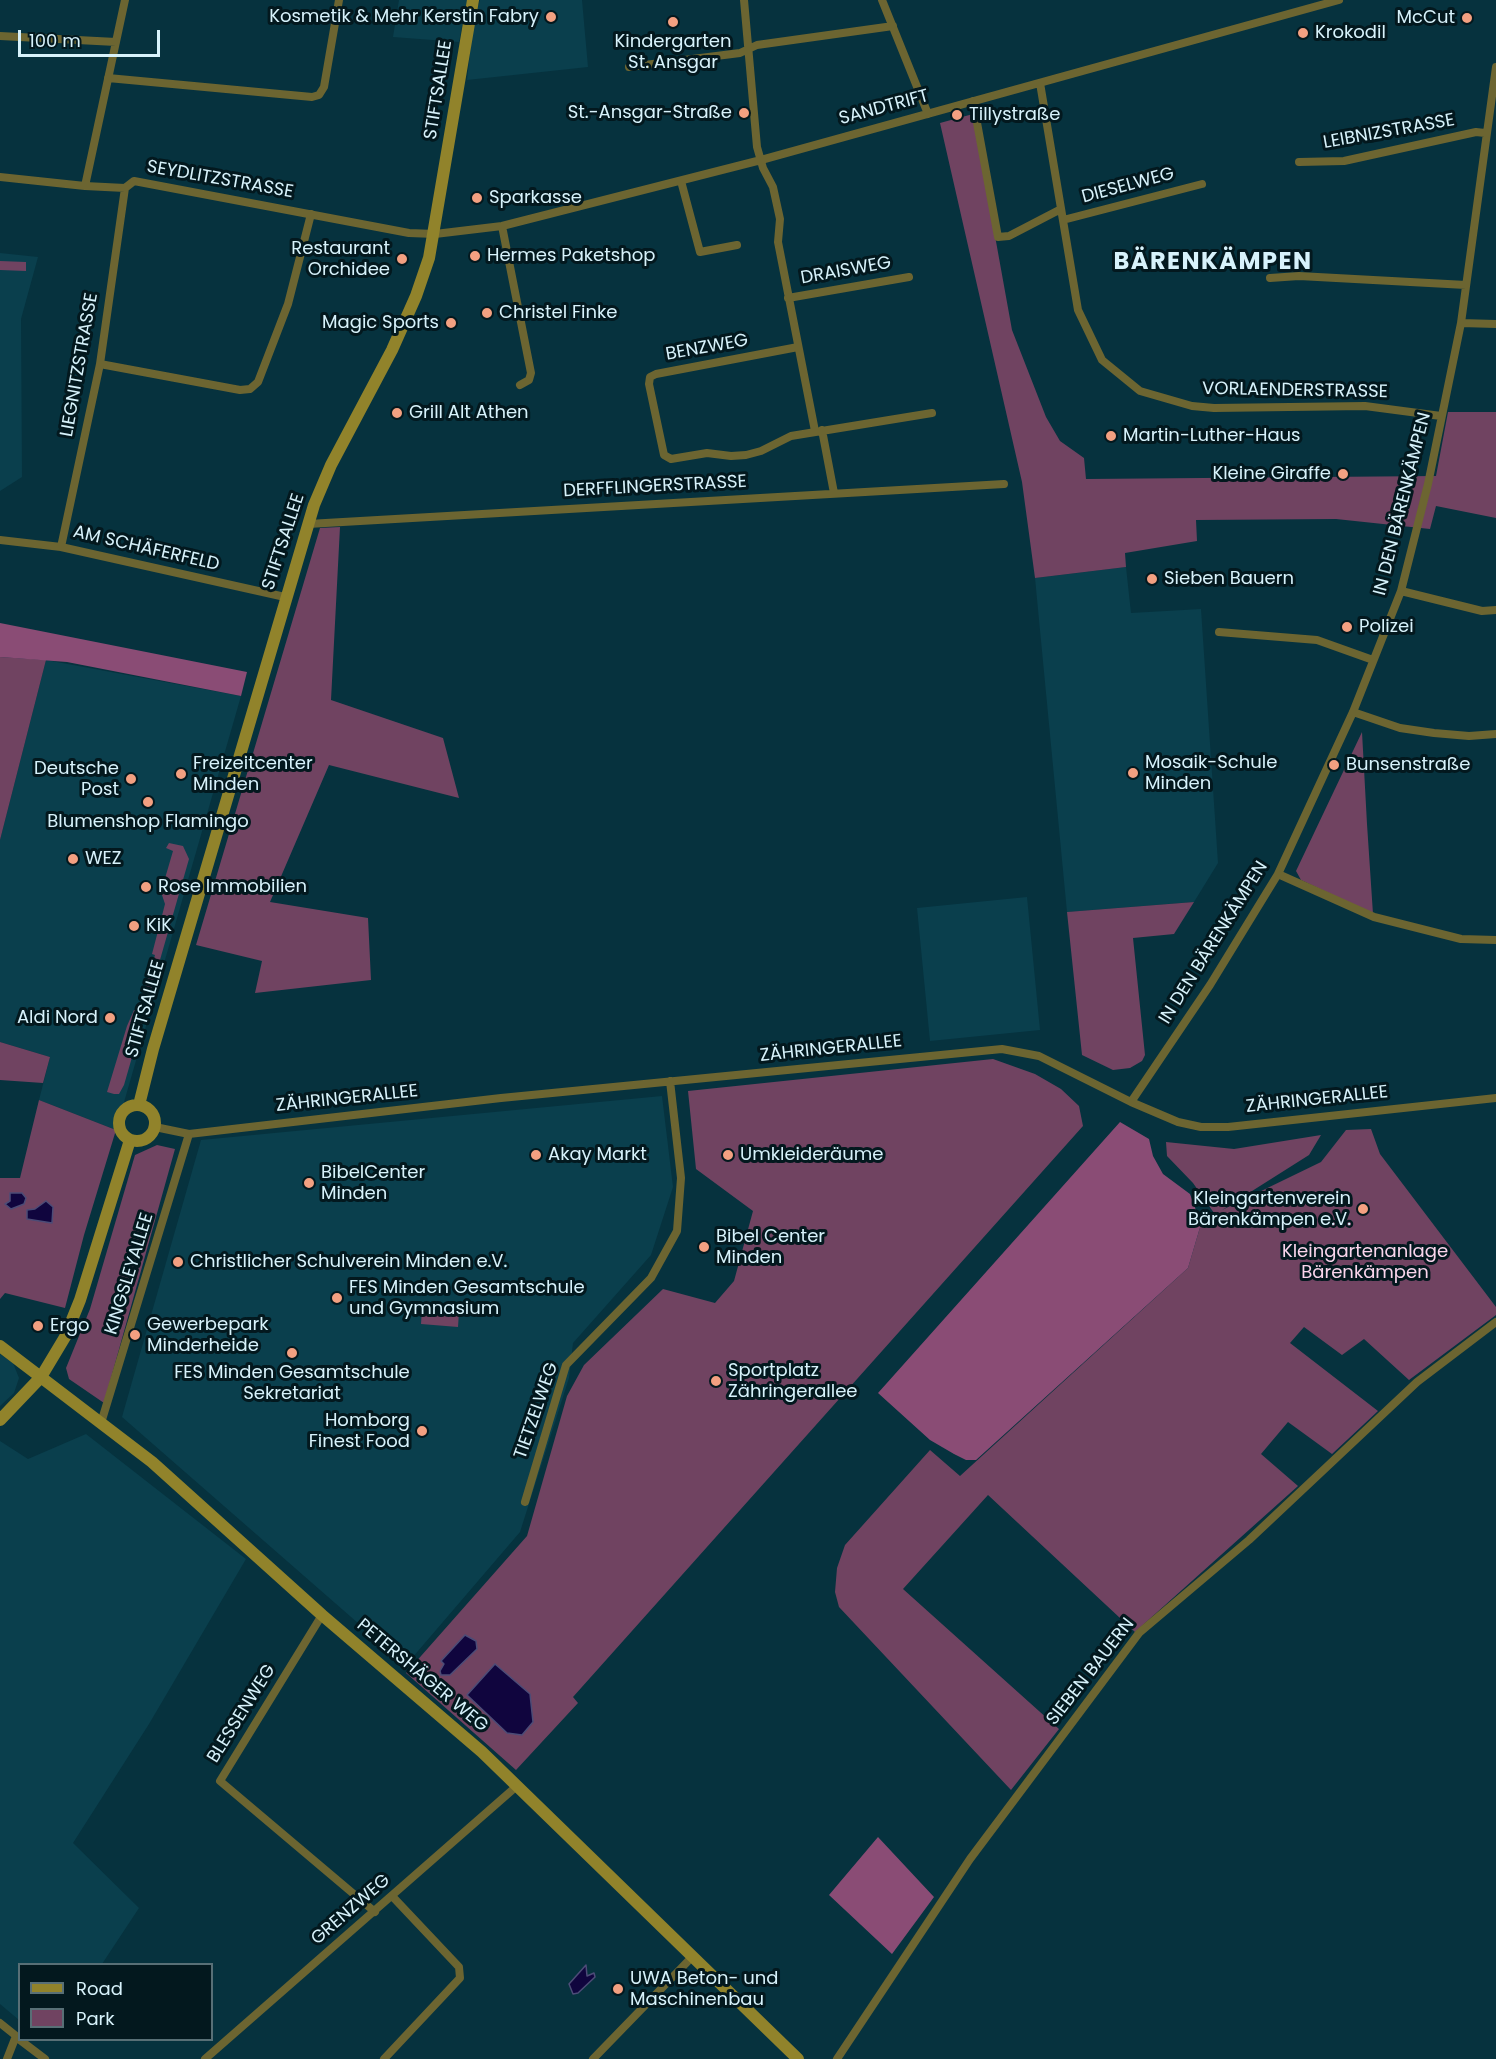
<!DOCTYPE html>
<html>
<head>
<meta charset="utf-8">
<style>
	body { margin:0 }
	#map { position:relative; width:1496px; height:2059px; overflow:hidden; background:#06323e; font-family:Poppins,sans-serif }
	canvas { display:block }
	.legend { position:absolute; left:18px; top:1963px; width:195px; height:78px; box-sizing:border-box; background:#03181e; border:2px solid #586f76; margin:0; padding:8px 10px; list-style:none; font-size:18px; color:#d7f2fb }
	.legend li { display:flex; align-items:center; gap:12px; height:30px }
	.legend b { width:30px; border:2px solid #586f76 }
	.scale { position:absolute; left:18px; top:30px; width:142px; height:27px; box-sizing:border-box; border:3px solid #d7f2fb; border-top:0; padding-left:8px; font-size:18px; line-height:21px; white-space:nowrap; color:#d7f2fb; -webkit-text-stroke:4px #03181e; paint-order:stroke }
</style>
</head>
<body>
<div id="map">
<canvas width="1496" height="2059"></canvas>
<ul class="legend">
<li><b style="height:8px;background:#91832b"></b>Road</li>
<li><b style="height:16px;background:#704361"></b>Park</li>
</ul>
<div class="scale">100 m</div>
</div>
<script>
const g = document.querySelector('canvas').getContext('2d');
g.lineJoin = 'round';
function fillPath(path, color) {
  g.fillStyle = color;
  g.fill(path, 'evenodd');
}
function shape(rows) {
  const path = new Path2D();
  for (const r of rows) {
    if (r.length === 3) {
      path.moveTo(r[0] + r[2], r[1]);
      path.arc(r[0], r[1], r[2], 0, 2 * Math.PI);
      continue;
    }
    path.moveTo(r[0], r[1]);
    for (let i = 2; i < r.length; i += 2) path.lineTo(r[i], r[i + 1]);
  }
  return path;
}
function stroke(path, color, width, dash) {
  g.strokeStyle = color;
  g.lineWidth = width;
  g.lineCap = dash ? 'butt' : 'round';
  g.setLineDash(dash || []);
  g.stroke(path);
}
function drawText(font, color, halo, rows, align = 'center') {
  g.font = font + ' Poppins,sans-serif';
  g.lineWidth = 6;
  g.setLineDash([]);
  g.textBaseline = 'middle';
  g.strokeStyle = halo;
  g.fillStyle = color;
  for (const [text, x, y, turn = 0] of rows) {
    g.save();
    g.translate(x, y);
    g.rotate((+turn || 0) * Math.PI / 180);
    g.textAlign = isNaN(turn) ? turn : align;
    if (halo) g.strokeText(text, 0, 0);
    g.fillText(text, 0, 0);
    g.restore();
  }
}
fillPath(shape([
	[399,0,467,0,459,42,393,37],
	[480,0,582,0,588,67,467,80,473,25],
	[0,253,38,257,21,319,22,477,0,491],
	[1126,567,1131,613,1201,609,1218,863,1194,902,1067,912,1035,578],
	[46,660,241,696,116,1130,39,1100,50,1057,0,1042,0,840],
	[1027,897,1040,1030,930,1041,917,908],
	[662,1096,673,1187,651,1255,573,1343,569,1378,520,1532,406,1665,122,1417,201,1140],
	[0,1354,13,1363,19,1378,14,1393,0,1406],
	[86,1434,246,1559,149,1724,73,1843,139,1908,102,1964,20,1964,19,2020,0,2004,0,1441,28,1459]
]), '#0a3f4d');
fillPath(shape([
	[973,114,1012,330,1046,417,1060,441,1084,458,1086,479,1436,476,1448,412,1496,412,1496,518,1436,506,1430,529,1336,519,1196,520,1197,541,1125,553,1126,567,1035,578,1022,482,940,123],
	[0,261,26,262,26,271,0,270],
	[340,527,331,700,443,738,459,798,329,765,270,902,368,918,371,980,255,993,262,961,196,945,320,528],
	[0,657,46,660,0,840],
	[1362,732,1367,824,1373,914,1301,880,1296,871],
	[169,843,183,846,189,859,124,1085,119,1094,114,1094,107,1092,127,1026,134,1010,138,1011,155,955,152,954,165,904,161,892,173,851,166,848],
	[1194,902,1174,934,1133,938,1145,1055,1142,1061,1130,1068,1113,1070,1082,1055,1067,912],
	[0,1042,50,1057,43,1083,0,1080],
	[993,1059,1035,1074,1061,1089,1079,1106,1083,1126,573,1697,578,1703,516,1770,406,1673,527,1536,567,1396,584,1365,663,1289,715,1303,734,1281,753,1211,696,1169,688,1091],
	[39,1100,116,1130,84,1235,65,1308,5,1293,0,1299,0,1178,20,1178],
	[1371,1129,1380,1154,1496,1307,1496,1315,1409,1380,1364,1339,1342,1355,1304,1327,1290,1343,1378,1411,1332,1454,1288,1422,1261,1454,1298,1486,1135,1632,988,1495,903,1589,1059,1729,1011,1790,839,1607,835,1592,837,1568,845,1545,930,1450,960,1476,1188,1268,1201,1224,1214,1213,1193,1183,1167,1156,1166,1142,1234,1149,1321,1135,1309,1155,1222,1210,1321,1162,1346,1130],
	[157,1145,175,1149,104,1403,69,1379,66,1368,90,1309,135,1155],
	[422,1309,459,1312,458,1327,421,1324]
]), '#704361');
fillPath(shape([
	[0,623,247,672,241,696,67,662,0,657],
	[1120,1122,1149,1139,1153,1156,1163,1174,1190,1194,1201,1224,1188,1268,976,1460,966,1460,954,1454,930,1440,878,1393],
	[878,1837,934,1897,892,1954,829,1895]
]), '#8a4c75');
const water = shape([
	[10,1193,22,1193,26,1198,24,1204,11,1209,5,1204,10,1201,10,1193],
	[46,1201,53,1207,52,1223,27,1219,27,1210,35,1209,46,1201],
	[465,1635,476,1641,477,1649,450,1675,441,1675,440,1671,444,1664,441,1661,465,1635],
	[495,1664,530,1694,533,1722,522,1735,507,1733,467,1695,495,1664],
	[586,1965,587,1976,594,1973,595,1977,578,1993,573,1994,569,1984,586,1965]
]);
fillPath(water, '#10053e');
stroke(water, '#4c4c77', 1.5);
stroke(shape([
	[744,0,757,147,763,168,773,187,780,219,778,242,815,431],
	[882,0,928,114],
	[0,36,116,42],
	[629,67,740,53,757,45,893,26],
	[108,78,312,97,319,95,324,87,339,0],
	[1040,83,1078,310,1102,360,1140,391,1192,406,1214,408,1365,406,1441,416],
	[973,101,998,237,1009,236,1061,209],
	[1299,162,1344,161,1476,132,1485,133],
	[0,177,85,186,125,188,134,181,409,233,435,234,502,226,761,160,1339,0],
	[681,181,700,252,737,245],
	[85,186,125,0],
	[1063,220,1202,184],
	[502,226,531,373,529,380,520,385],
	[1270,278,1299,276,1466,285],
	[788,298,909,277],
	[1461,323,1496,324],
	[798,347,656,374,650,377,649,384,664,455,671,459,707,453,731,456,746,455,761,451,791,436,932,413],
	[100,364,240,390,250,389,258,382,288,304,311,214],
	[822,430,834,493],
	[308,524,1004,484],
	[0,540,61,547,285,597],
	[61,547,100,364,125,188],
	[1401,591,1482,611,1496,610],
	[1219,632,1317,640,1373,660],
	[1353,712,1400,728,1434,733,1469,736,1496,734],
	[1278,874,1374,917,1461,939,1496,940],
	[1131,1102,1210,985,1278,874,1353,712,1401,591,1428,484,1461,323,1496,67],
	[155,1127,189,1134,501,1098,1002,1049,1039,1056,1131,1102,1178,1122,1201,1127,1228,1127,1496,1098],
	[101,1423,189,1134],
	[525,1502,566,1365,651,1278,677,1231,681,1178,670,1081],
	[322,1615,220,1781,375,1912],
	[0,2023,20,2039],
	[20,2040,45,2059],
	[7,2059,16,2036],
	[205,2059,518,1785],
	[384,2059,460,1978,459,1967,392,1896],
	[593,2059,693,1956],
	[837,2059,970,1859,1139,1633,1249,1540,1417,1382,1496,1322]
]), '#6c6531', 8);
stroke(shape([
	[137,1123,18],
	[139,1105,153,1049,314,505,331,465,392,350,416,296,429,258,473,0],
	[0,1346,152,1462,322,1615,482,1752,798,2059],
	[0,1420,41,1377,65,1337,80,1300,130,1140]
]), '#91832b', 12);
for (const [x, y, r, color] of [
	[551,17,6,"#f3a081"],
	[1467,18,6,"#f3a081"],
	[673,22,6,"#f3a081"],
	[1303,33,6,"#f3a081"],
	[744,113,6,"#f3a081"],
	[957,115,6,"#f3a081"],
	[477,198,6,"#f3a081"],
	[475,256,6,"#f3a081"],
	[402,259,6,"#f3a081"],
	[487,313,6,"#f3a081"],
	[451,323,6,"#f3a081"],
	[397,413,6,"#f3a081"],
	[1111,436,6,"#f3a081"],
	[1343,474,6,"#f3a081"],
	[1152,579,6,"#f3a081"],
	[1347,627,6,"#f3a081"],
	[1334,765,6,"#f3a081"],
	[1133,773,6,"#f3a081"],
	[181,774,6,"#f3a081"],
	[131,779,6,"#f3a081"],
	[148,802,6,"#f3a081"],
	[73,859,6,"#f3a081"],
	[146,887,6,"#f3a081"],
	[134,926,6,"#f3a081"],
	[110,1018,6,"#f3a081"],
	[536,1155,6,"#f3a081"],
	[728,1155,6,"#f3a081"],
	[309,1183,6,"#f3a081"],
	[1363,1209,6,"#f3a081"],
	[704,1247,6,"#f3a081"],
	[178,1262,6,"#f3a081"],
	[337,1298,6,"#f3a081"],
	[38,1326,6,"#f3a081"],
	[135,1335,6,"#f3a081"],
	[292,1353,6,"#f3a081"],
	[716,1381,6,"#f3a081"],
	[422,1431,6,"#f3a081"],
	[618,1989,6,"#f3a081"]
]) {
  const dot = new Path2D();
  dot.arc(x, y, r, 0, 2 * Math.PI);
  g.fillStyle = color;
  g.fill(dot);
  stroke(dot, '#03181e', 2);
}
drawText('18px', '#d7f2fb', '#03181e', [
	["Kosmetik & Mehr Kerstin Fabry",539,17,"right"],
	["McCut",1455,18,"right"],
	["Krokodil",1315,33],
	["Kindergarten",673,42,"center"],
	["St. Ansgar",673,63,"center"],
	["St.-Ansgar-Straße",732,113,"right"],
	["Tillystraße",969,115],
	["Sparkasse",489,198],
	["Restaurant",390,249,"right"],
	["Orchidee",390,270,"right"],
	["Hermes Paketshop",487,256],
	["Christel Finke",499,313],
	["Magic Sports",439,323,"right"],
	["Grill Alt Athen",409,413],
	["Martin-Luther-Haus",1123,436],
	["Kleine Giraffe",1331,474,"right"],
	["Sieben Bauern",1164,579],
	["Polizei",1359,627],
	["Mosaik-Schule",1145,763],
	["Minden",1145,784],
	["Freizeitcenter",193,764],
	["Minden",193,785],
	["Bunsenstraße",1346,765],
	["Deutsche",119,769,"right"],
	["Post",119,790,"right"],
	["Blumenshop Flamingo",148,822,"center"],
	["WEZ",85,859],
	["Rose Immobilien",158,887],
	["KiK",146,926],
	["Aldi Nord",98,1018,"right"],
	["Akay Markt",548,1155],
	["Umkleideräume",740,1155],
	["BibelCenter",321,1173],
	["Minden",321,1194],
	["Kleingartenverein",1351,1199,"right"],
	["Bärenkämpen e.V.",1351,1220,"right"],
	["Bibel Center",716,1237],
	["Minden",716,1258],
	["Christlicher Schulverein Minden e.V.",190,1262],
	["FES Minden Gesamtschule",349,1288],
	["und Gymnasium",349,1309],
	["Gewerbepark",147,1325],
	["Minderheide",147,1346],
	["Ergo",50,1326],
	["Sportplatz",728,1371],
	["Zähringerallee",728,1392],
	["FES Minden Gesamtschule",292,1373,"center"],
	["Sekretariat",292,1394,"center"],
	["Homborg",410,1421,"right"],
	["Finest Food",410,1442,"right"],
	["UWA Beton- und",630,1979],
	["Maschinenbau",630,2000]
], 'left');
drawText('18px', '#d7f2fb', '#03181e', [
	["STIFTSALLEE",439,90,-81],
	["SANDTRIFT",884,108,-15],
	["LEIBNIZSTRASSE",1389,132,-10],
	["SEYDLITZSTRASSE",220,180,10],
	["DIESELWEG",1128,186,-15],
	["DRAISWEG",846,271,-10],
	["BENZWEG",707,348,-10],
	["LIEGNITZSTRASSE",80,365,-80],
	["VORLAENDERSTRASSE",1295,391,1],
	["DERFFLINGERSTRASSE",655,487,-3],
	["IN DEN BÄRENKÄMPEN",1403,504,-76],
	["STIFTSALLEE",284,542,-72],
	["AM SCHÄFERFELD",146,549,13],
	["IN DEN BÄRENKÄMPEN",1214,943,-58],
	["STIFTSALLEE",146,1009,-74],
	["ZÄHRINGERALLEE",831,1049,-6],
	["ZÄHRINGERALLEE",347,1099,-6],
	["ZÄHRINGERALLEE",1317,1100,-6],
	["KINGSLEYALLEE",130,1274,-73],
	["TIETZELWEG",537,1411,-71],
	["SIEBEN BAUERN",1091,1672,-52],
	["PETERSHÄGER WEG",422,1676,40],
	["BLESSENWEG",242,1714,-58],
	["GRENZWEG",351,1910,-41]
]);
drawText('18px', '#fad5ec', '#03181e', [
	["Kleingartenanlage",1365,1252],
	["Bärenkämpen",1365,1273]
]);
g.letterSpacing = '1.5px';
drawText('bold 24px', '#d7f2fb', '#03181e', [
	["BÄRENKÄMPEN",1213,263]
]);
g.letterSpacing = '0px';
</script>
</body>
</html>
